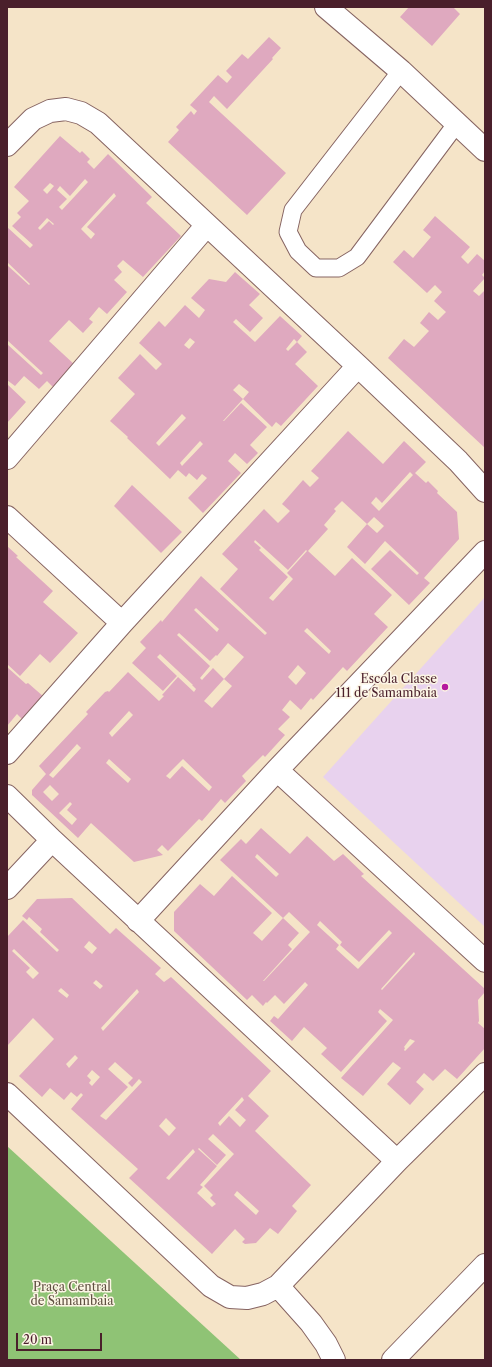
<!DOCTYPE html>
<html>
<head>
<meta charset="utf-8">
<style>
	body { margin:0 }
	#map { position:relative; width:492px; height:1367px; overflow:hidden; background:#f5e4c8; font-family:"Libre Caslon Text",serif }
	canvas { display:block }
	.frame { position:absolute; inset:0; border:8px solid #4a1f2b; pointer-events:none }
	.scale { position:absolute; left:16px; top:1333px; width:86px; height:18px; box-sizing:border-box; border:2px solid #4a1f2b; border-top:0; padding-left:5px; font-size:12px; line-height:14px; white-space:nowrap; color:#4a1f2b; -webkit-text-stroke:3px #fcf5e5; paint-order:stroke }
</style>
</head>
<body>
<div id="map">
<canvas width="492" height="1367"></canvas>
<div class="frame"></div>
<div class="scale">20 m</div>
</div>
<script>
const g = document.querySelector('canvas').getContext('2d');
g.lineJoin = 'round';
function fillPath(path, color) {
  g.fillStyle = color;
  g.fill(path, 'evenodd');
}
function shape(rows) {
  const path = new Path2D();
  for (const r of rows) {
    path.moveTo(r[0], r[1]);
    for (let i = 2; i < r.length; i += 2) path.lineTo(r[i], r[i + 1]);
  }
  return path;
}
function stroke(path, color, width, dash) {
  g.strokeStyle = color;
  g.lineWidth = width;
  g.lineCap = dash ? 'butt' : 'round';
  g.setLineDash(dash || []);
  g.stroke(path);
}
function drawText(font, color, halo, rows, align = 'center') {
  g.font = font + ' "Libre Caslon Text",serif';
  g.lineWidth = 3;
  g.setLineDash([]);
  g.textBaseline = 'middle';
  g.strokeStyle = halo;
  g.fillStyle = color;
  for (const [text, x, y, turn = 0] of rows) {
    g.save();
    g.translate(x, y);
    g.rotate((+turn || 0) * Math.PI / 180);
    g.textAlign = isNaN(turn) ? turn : align;
    if (halo) g.strokeText(text, 0, 0);
    g.fillText(text, 0, 0);
    g.restore();
  }
}
fillPath(shape([
	[485,597,485,927,323,777]
]), '#e8d2ee');
fillPath(shape([
	[7,1146,241,1360,7,1360]
]), '#8fc375');
fillPath(shape([
	[409,7,453,7,460,14,432,46,400,17],
	[269,37,281,48,272,58,273,59,227,109,214,96,209,102,286,173,247,215,168,142,179,130,176,127,191,111,194,115,197,111,190,105,218,75,227,83,232,77,226,71,242,54,248,59],
	[60,136,80,153,82,151,90,159,87,162,94,169,108,154,152,197,146,203,181,236,143,277,123,260,117,266,122,272,114,280,127,292,107,314,99,307,89,319,93,322,83,333,69,320,49,341,75,365,54,388,47,381,39,389,24,376,15,386,7,380,7,344,41,375,43,373,7,340,7,265,29,285,30,284,7,262,7,227,30,248,33,245,12,226,21,217,17,213,29,201,14,187],
	[85,179,88,182,62,210,59,207,67,199,57,190,60,186,70,196],
	[50,183,54,186,47,194,43,190],
	[114,193,116,196,87,227,95,234,91,239,81,229],
	[47,218,54,224,53,225,49,221,40,230,38,228],
	[435,216,470,247,461,257,468,264,477,254,485,261,485,271,482,275,485,278,473,291,479,296,485,290,485,448,388,358,404,339,414,347,429,331,420,323,429,312,438,320,446,312,434,301,442,292,435,285,427,293,393,262,404,250,413,258,431,237,423,230],
	[235,272,260,294,249,305,263,318,250,332,236,319,233,322,255,342,280,316,302,336,297,342,294,339,286,349,288,351,297,342,307,352,295,364,318,386,281,426,276,422,272,427,243,399,223,421,224,421,241,403,267,427,250,445,258,453,247,464,235,453,228,461,241,473,203,513,188,498,207,478,202,474,197,480,189,473,186,477,178,470,170,479,127,438,128,437,110,421,135,394,118,378,140,354,156,370,162,364,139,343,159,321,165,327,185,305,199,318,205,310,191,298,209,279,226,282],
	[190,338,195,342,189,349,184,345],
	[239,384,249,392,243,399,233,390],
	[182,414,186,418,159,446,156,443],
	[200,441,203,444,182,466,180,463],
	[7,384,26,402,7,423],
	[348,431,383,464,404,441,426,462,415,473,426,483,428,481,438,491,437,493,457,512,459,539,424,578,430,583,409,605,371,569,390,550,417,575,419,573,385,541,365,564,347,547,367,524,342,501,334,509,336,511,324,525,328,529,308,551,335,576,352,558,392,595,374,614,388,627,347,671,343,667,313,700,311,698,301,710,290,700,282,710,290,717,278,729,285,735,265,757,263,755,242,776,246,781,225,803,221,799,202,821,199,819,168,851,162,845,157,850,163,855,134,862,91,823,78,838,32,795,32,790,46,774,39,766,88,714,86,712,105,692,108,691,109,692,128,672,159,701,164,696,162,695,178,677,194,692,196,689,192,685,193,685,160,654,157,657,177,676,163,691,132,663,146,648,140,642,161,620,162,622,201,576,265,635,267,633,220,589,238,569,222,554,264,509,278,523,290,511,282,504,303,480,310,487,319,478,311,471],
	[410,472,413,475,379,511,371,503,376,497,382,503],
	[374,517,384,526,377,533,367,524],
	[255,540,288,570,306,550,307,551,287,573,293,579,273,601,269,598,288,577,259,550,261,548,254,542],
	[196,608,219,629,217,632,194,610],
	[307,628,331,651,329,654,304,631],
	[179,633,210,661,216,655,217,656,228,643,244,657,224,679,232,686,212,708,204,701,224,679,213,668,202,680,200,678,210,666,177,635],
	[298,665,306,673,296,685,288,677],
	[129,711,133,715,112,737,109,733],
	[77,744,81,748,53,778,49,775],
	[109,759,131,779,128,783,106,763],
	[183,759,212,787,209,791,182,766,170,779,166,776],
	[50,785,59,794,52,801,43,792],
	[70,802,72,804,67,810,77,819,72,825,59,813],
	[132,485,182,532,161,553,114,506],
	[7,546,18,556,16,557,53,591,43,602,78,633,50,663,40,654,20,676,7,664],
	[7,667,26,684,28,683,44,697,23,720,17,714,7,726],
	[261,828,290,854,307,836,334,861,343,854,364,874,361,876,485,989,485,992,478,1000,479,1021,478,1023,485,1029,485,1048,457,1079,445,1069,433,1081,424,1073,416,1082,424,1089,410,1105,387,1084,401,1068,393,1062,363,1096,341,1078,393,1020,380,1009,378,1012,387,1021,341,1072,321,1054,327,1048,304,1027,292,1041,270,1021,274,1016,278,1019,308,985,305,982,284,1004,275,995,267,1003,266,1002,263,1006,252,995,247,1000,174,931,174,912,200,884,214,896,232,876,272,913,253,933,262,941,283,918,299,933,288,945,292,949,263,981,264,981,310,932,289,912,283,918,220,860,241,839,246,844],
	[257,854,279,874,276,877,255,857],
	[320,921,342,942,340,945,359,962,389,930,392,933,358,969,336,949,339,945,317,925],
	[414,952,415,954,382,990,381,989],
	[410,1039,415,1041,405,1051,404,1050,405,1048,404,1047],
	[72,898,110,934,116,928,161,968,155,974,164,982,171,977,271,1071,248,1096,269,1116,255,1131,311,1185,292,1206,297,1211,278,1234,270,1228,256,1243,245,1244,242,1242,245,1239,235,1229,212,1254,129,1178,138,1169,71,1109,83,1095,81,1093,77,1097,71,1092,64,1100,50,1088,42,1097,19,1076,54,1039,33,1018,7,1046,7,937,23,920,57,952,59,950,40,932,42,929,29,917,27,920,22,916,37,899],
	[89,941,97,948,92,954,84,947],
	[14,949,39,973,33,979,26,972,30,968,12,951],
	[96,980,103,986,100,989,93,983],
	[61,988,69,995,67,998,58,991],
	[137,989,139,992,103,1031,101,1028],
	[75,1055,78,1058,69,1068,66,1064],
	[115,1062,133,1078,128,1083,132,1087,139,1079,142,1082,106,1120,100,1116,128,1087,108,1069],
	[92,1070,100,1077,92,1086,89,1083,91,1080,87,1076],
	[242,1097,244,1100,235,1110,246,1120,240,1127,229,1116,220,1126,218,1123],
	[166,1118,176,1128,169,1136,159,1126],
	[213,1134,234,1154,204,1186,213,1195,210,1198,216,1204,212,1207,197,1193,203,1187,200,1185,217,1166,198,1149,199,1148,217,1165,226,1155,208,1139],
	[193,1149,195,1152,169,1180,166,1178],
	[237,1191,259,1211,256,1215,234,1195]
]), '#dfa9bf');
const lane = shape([
	[401,71,293,210,288,232,298,251,316,268,339,268,357,257,457,123]
]);
const street = shape([
	[326,7,401,71,485,150],
	[7,145,33,119,50,111,66,109,81,113,98,123,358,366,458,461,485,491],
	[7,458,207,225],
	[7,517,122,623],
	[7,753,122,623,358,366],
	[277,770,485,961],
	[7,796,52,840,397,1161],
	[7,888,52,840],
	[138,921,277,770,485,552],
	[7,1094,211,1286,230,1297,247,1298,263,1294,278,1286,397,1161,485,1074],
	[278,1286,311,1323,326,1344,334,1360],
	[393,1360,485,1265]
]);
stroke(lane, '#866462', 19);
stroke(street, '#866462', 24);
stroke(lane, '#fff', 17);
stroke(street, '#fff', 22);
for (const [x, y, r, color] of [
	[445,687,4,"#b5179e"]
]) {
  const dot = new Path2D();
  dot.arc(x, y, r, 0, 2 * Math.PI);
  g.fillStyle = color;
  g.fill(dot);
  stroke(dot, '#fcf5e5', 1.5);
}
drawText('12px', '#4a1f2b', '#fcf5e5', [
	["Escola Classe",437,680],
	["111 de Samambaia",437,694]
], 'right');
drawText('12px', '#5f5041', '#fcf5e5', [
	["Praça Central",72,1288],
	["de Samambaia",72,1302]
]);
</script>
</body>
</html>
